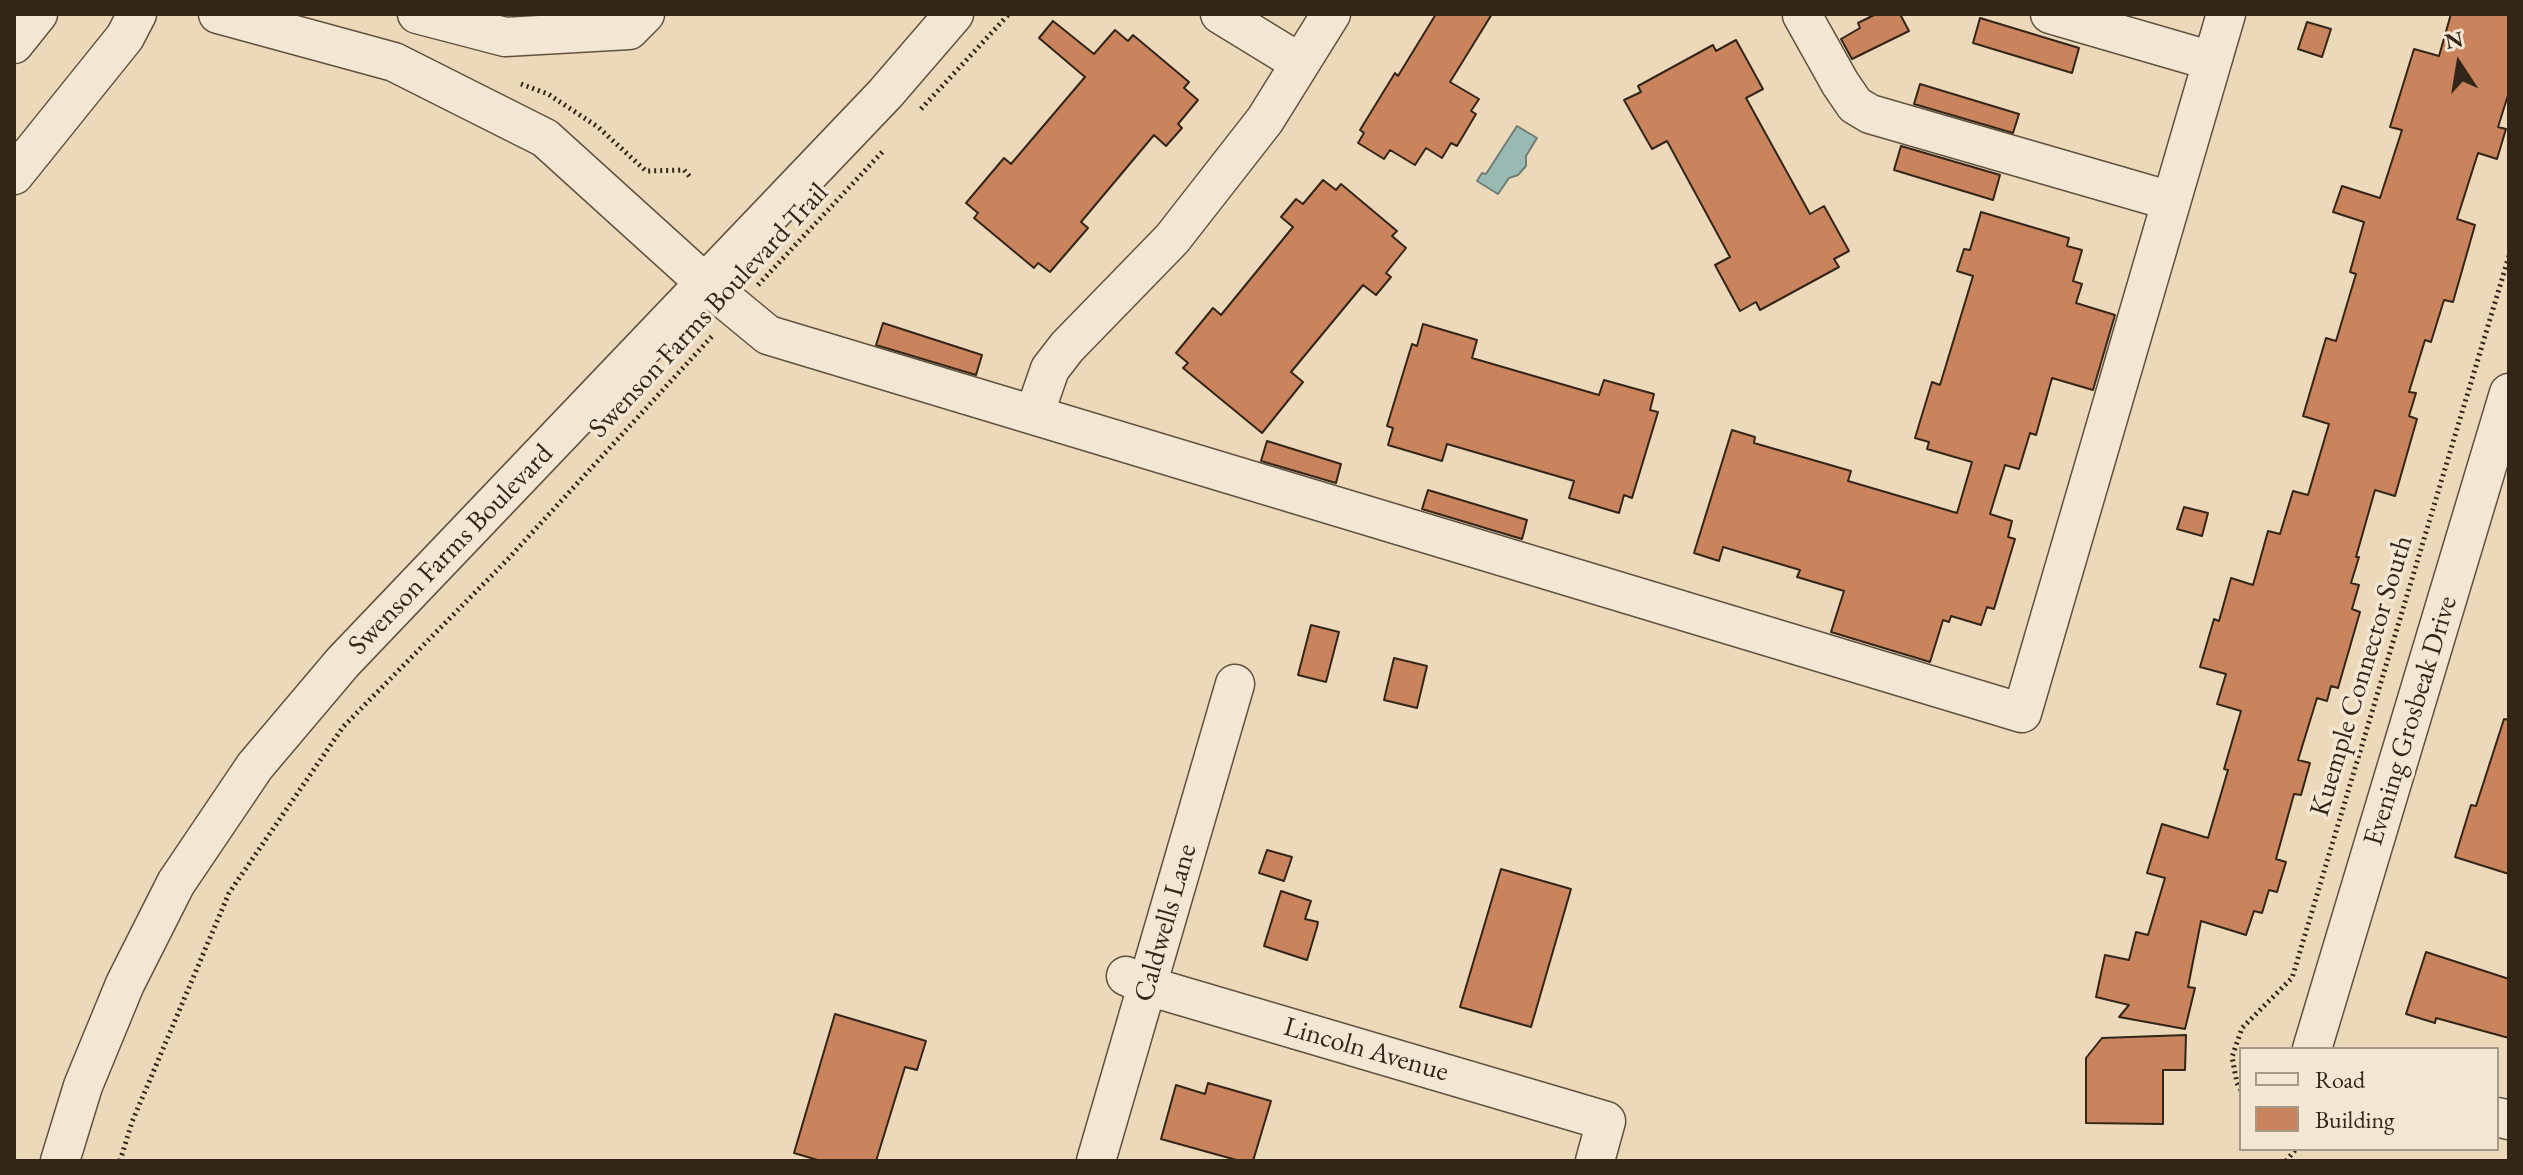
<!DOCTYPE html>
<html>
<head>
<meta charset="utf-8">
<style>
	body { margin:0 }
	#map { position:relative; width:2523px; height:1175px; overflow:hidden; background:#ecd9b9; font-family:"EB Garamond",serif }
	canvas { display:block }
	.frame { position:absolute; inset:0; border:16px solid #332518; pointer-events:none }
	.legend { position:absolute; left:2239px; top:1047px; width:260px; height:104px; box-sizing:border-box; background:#f3e6d2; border:2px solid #a69988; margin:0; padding:10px 14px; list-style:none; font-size:24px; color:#332518 }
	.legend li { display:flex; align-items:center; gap:16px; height:40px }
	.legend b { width:40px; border:2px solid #a69988 }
	.north { position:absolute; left:2419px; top:24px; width:80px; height:80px; -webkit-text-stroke:6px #f3e6d2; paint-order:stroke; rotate:348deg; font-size:22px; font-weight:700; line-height:32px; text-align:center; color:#332518 }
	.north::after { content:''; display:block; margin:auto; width:28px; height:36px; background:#332518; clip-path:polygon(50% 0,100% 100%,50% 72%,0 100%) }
</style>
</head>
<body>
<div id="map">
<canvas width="2523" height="1175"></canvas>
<div class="frame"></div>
<ul class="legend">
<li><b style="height:10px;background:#f3e6d2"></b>Road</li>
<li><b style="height:22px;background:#c9845d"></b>Building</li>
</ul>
<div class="north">N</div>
</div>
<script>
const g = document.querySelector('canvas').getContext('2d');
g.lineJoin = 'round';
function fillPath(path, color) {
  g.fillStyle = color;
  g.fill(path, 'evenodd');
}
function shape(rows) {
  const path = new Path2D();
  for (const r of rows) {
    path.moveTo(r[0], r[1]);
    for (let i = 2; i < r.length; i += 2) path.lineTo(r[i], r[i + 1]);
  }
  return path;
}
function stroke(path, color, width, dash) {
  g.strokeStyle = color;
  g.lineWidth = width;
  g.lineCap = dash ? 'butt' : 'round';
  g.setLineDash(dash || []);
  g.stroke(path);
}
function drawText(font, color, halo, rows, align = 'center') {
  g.font = font + ' "EB Garamond",serif';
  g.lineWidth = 7;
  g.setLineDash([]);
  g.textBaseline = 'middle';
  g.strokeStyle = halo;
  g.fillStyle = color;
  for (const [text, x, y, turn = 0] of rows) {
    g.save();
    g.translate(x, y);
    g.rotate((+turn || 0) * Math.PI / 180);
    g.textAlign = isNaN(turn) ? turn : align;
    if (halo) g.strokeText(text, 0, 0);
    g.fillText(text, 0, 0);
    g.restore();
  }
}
const water = shape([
	[1517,126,1537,138,1526,156,1526,166,1518,175,1509,178,1498,194,1477,181,1482,173,1486,174,1517,126]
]);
fillPath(water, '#99bab2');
stroke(water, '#707e74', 2);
const building = shape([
	[1436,14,1492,14,1450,82,1479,99,1471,111,1476,114,1457,146,1451,143,1442,158,1426,148,1415,165,1390,150,1384,159,1358,143,1364,133,1360,130,1395,73,1398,76,1436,14],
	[1876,14,1900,14,1909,31,1852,59,1841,39,1860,28,1858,23,1876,14],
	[2451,14,2509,14,2509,92,2498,127,2506,129,2497,159,2478,153,2457,219,2475,225,2453,302,2444,300,2431,342,2425,340,2409,392,2416,393,2409,416,2417,419,2395,496,2375,490,2356,557,2359,557,2351,583,2359,585,2352,609,2360,612,2338,688,2331,686,2327,701,2317,698,2298,760,2310,763,2301,795,2294,794,2276,859,2286,862,2277,892,2269,890,2262,913,2254,911,2246,935,2201,921,2188,987,2195,988,2185,1029,2119,1017,2129,1005,2096,997,2105,955,2129,960,2136,932,2148,935,2165,878,2147,873,2162,824,2208,838,2228,770,2224,769,2241,711,2217,704,2226,674,2200,667,2214,619,2219,621,2231,578,2253,585,2268,531,2280,534,2293,491,2308,495,2329,424,2303,416,2326,338,2336,341,2356,274,2350,272,2364,222,2333,212,2342,186,2380,198,2402,130,2390,127,2414,49,2439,56,2451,14],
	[1980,18,2079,48,2072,73,1973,43,1980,18],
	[1053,21,1094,54,1115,30,1128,41,1133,35,1189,82,1184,88,1198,100,1178,124,1182,128,1166,146,1154,135,1081,222,1088,228,1050,272,1038,263,1034,268,974,218,978,213,966,203,1004,158,1011,164,1085,77,1039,38,1053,21],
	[2307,22,2331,29,2322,57,2298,49,2307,22],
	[1736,40,1763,89,1746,98,1810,214,1824,206,1849,251,1834,259,1839,267,1760,310,1756,302,1740,311,1715,265,1730,257,1667,141,1652,149,1624,100,1641,92,1638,86,1713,45,1716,51,1736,40],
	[1920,84,2019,114,2013,133,1914,104,1920,84],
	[1901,146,2000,175,1993,200,1894,170,1901,146],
	[1323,180,1336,190,1341,184,1397,231,1392,236,1406,248,1386,273,1391,277,1376,295,1363,285,1291,372,1303,382,1262,433,1183,368,1188,363,1176,353,1213,308,1221,315,1293,227,1281,217,1296,199,1303,204,1323,180],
	[1981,212,2069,238,2067,246,2082,250,2073,281,2082,284,2076,303,2115,315,2093,390,2052,378,2036,435,2030,433,2019,469,2005,465,1990,514,2012,521,2008,537,2015,539,1994,609,1987,607,1981,625,1951,616,1949,622,1943,620,1930,662,1831,632,1844,591,1797,577,1800,570,1723,547,1719,561,1694,553,1732,430,1755,437,1754,443,1851,471,1848,481,1957,513,1972,462,1927,449,1929,442,1915,438,1932,382,1940,385,1973,276,1957,271,1964,249,1970,250,1981,212],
	[883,323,982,355,976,375,876,345,883,323],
	[1423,324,1477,340,1472,358,1599,395,1604,380,1654,394,1650,410,1658,412,1632,498,1624,495,1619,513,1569,498,1574,481,1447,444,1442,461,1388,445,1393,428,1387,426,1412,344,1417,346,1423,324],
	[1267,441,1341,464,1336,483,1261,461,1267,441],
	[1428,490,1527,520,1522,539,1422,509,1428,490],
	[2184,507,2208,513,2202,536,2177,529,2184,507],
	[1311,625,1339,632,1326,682,1298,675,1311,625],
	[1394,658,1427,666,1417,708,1384,700,1394,658],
	[2504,719,2509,720,2509,874,2455,857,2471,805,2476,806,2504,719],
	[1267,850,1292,857,1284,881,1259,873,1267,850],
	[1501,869,1571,889,1531,1027,1460,1007,1501,869],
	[1281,891,1311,901,1305,919,1318,922,1317,927,1307,960,1264,946,1281,891],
	[2426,952,2509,979,2509,1038,2436,1018,2435,1023,2406,1014,2426,952],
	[835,1014,926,1041,917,1070,905,1067,876,1161,821,1161,794,1153,835,1014],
	[2186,1035,2185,1070,2163,1070,2163,1124,2086,1123,2086,1058,2102,1038,2186,1035],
	[1208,1083,1271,1101,1253,1161,1240,1161,1161,1139,1176,1085,1205,1094,1208,1083]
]);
fillPath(building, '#c9845d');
stroke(building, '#332518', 2);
const minor = shape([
	[218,14,394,62,545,138,705,283,768,335,2022,713,2226,14],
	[417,14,505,37,629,30,645,14],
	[1220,14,1300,63],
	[1805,14,1802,15,1840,83,1855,105,1870,114,2171,201],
	[2050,14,2212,61],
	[14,44,38,14],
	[14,175,125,37,137,14],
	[1034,415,1050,369,1067,347,1172,239,1265,120,1331,14],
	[1126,976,1148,986,1606,1121,1595,1161],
	[2312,1049,2509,393],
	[2497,1117,2509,1120],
	[60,1161,83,1086,125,984,176,883,255,766,343,662,885,94,954,14],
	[1096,1161,1235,684]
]);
stroke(minor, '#615240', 41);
stroke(shape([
	[521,84,548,94,598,127,646,171,684,170,691,178],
	[921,109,1009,14],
	[758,285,885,149],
	[2241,1090,2237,1083,2232,1057,2242,1028,2292,978,2509,256],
	[120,1161,132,1122,229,893,343,727,508,559,714,334],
	[2286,1161,2296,1149]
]), '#332518', 5, [2, 4]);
stroke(minor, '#f3e6d2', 38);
drawText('28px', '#332518', '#f3e6d2', [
	["Swenson Farms Boulevard Trail",709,311,-47],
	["Swenson Farms Boulevard",451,550,-46],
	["Kuemple Connector South",2362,676,-73],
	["Evening Grosbeak Drive",2411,721,-73],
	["Caldwells Lane",1166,923,-74],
	["Lincoln Avenue",1366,1050,16]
]);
</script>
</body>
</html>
